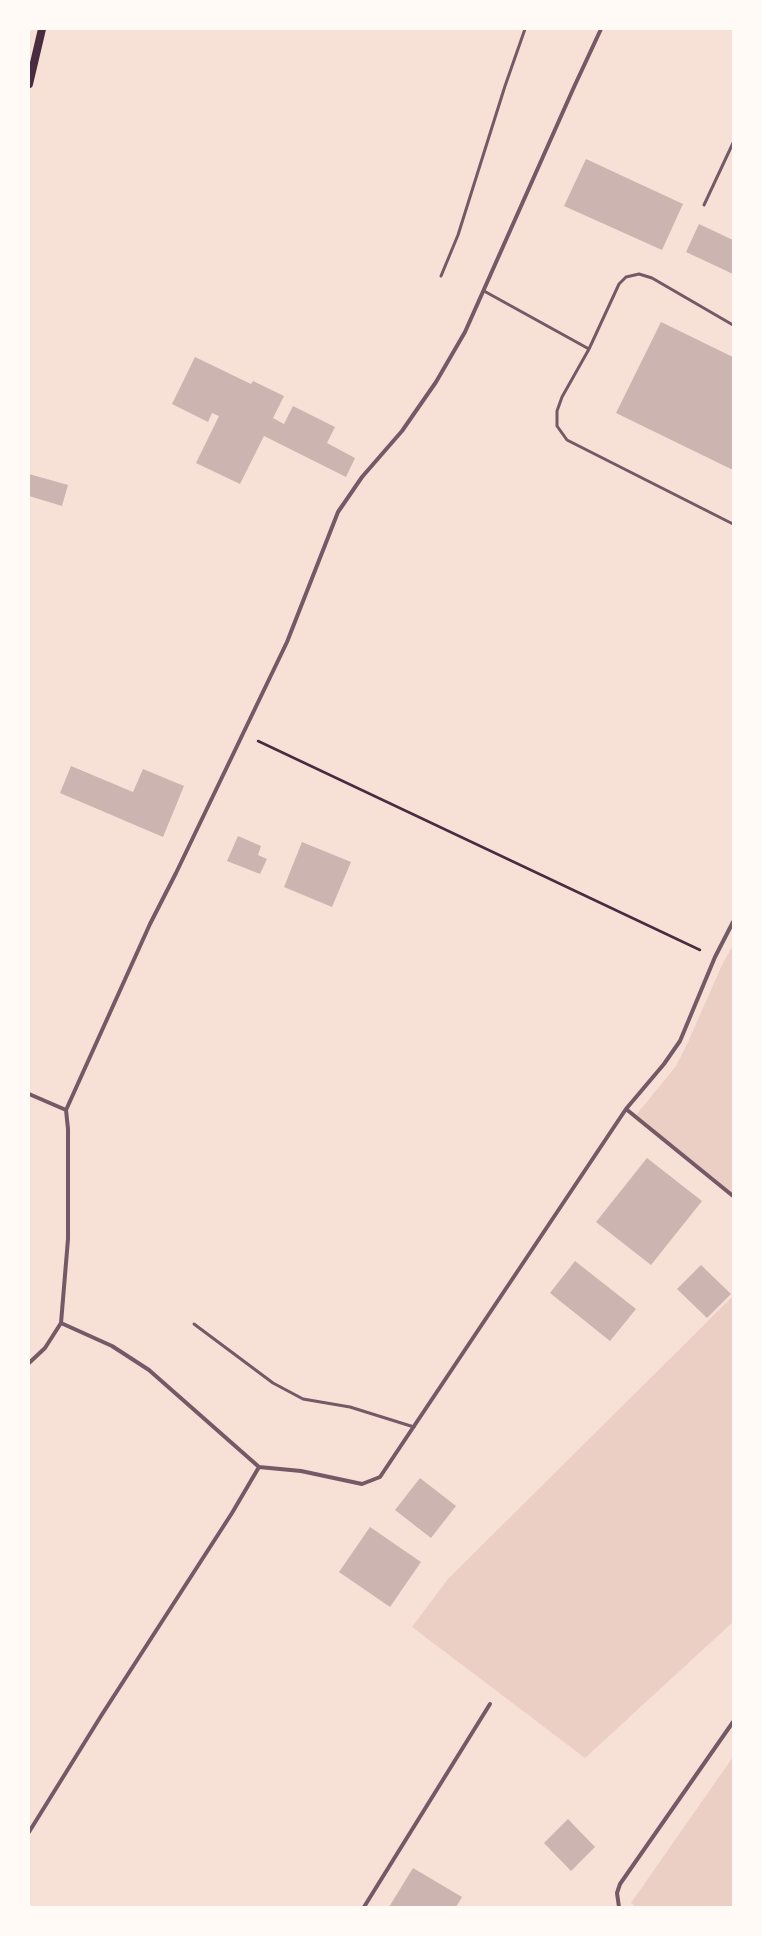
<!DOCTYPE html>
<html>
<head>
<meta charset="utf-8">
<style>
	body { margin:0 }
	#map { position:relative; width:762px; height:1936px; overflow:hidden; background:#f7e1d7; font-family:"PT Sans",sans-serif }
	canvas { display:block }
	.frame { position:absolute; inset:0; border:30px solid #fffaf5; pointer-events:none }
</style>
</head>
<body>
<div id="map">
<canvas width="762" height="1936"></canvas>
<div class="frame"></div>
</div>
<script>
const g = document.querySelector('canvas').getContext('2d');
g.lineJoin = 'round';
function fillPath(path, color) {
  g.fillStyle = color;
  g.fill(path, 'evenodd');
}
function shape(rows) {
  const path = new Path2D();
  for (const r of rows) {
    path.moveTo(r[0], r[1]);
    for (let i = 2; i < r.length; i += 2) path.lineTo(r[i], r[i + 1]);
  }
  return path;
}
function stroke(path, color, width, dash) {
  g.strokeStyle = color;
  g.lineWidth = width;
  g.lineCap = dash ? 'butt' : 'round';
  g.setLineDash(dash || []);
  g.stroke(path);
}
fillPath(shape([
	[733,945,733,1195,636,1115,676,1066,688,1042,722,965],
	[733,1296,733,1622,585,1758,412,1627,448,1579],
	[733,1757,733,1907,636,1907,631,1903]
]), '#ebcfc5');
fillPath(shape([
	[586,159,683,204,662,250,564,206],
	[699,224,733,240,733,274,686,252],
	[661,322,733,357,733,470,616,413],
	[195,357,251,384,253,381,284,396,273,418,284,424,293,406,335,427,327,443,355,458,346,477,264,436,240,484,196,463,219,416,212,413,208,422,172,404],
	[29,474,68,485,62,506,29,496],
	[71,766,133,792,143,769,184,786,163,837,60,793],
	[238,836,261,846,258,855,267,859,260,874,227,861],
	[302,842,351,862,332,907,284,887],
	[647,1158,702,1201,651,1265,596,1222],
	[575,1261,636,1309,610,1341,550,1293],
	[701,1265,731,1294,707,1318,677,1289],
	[420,1478,456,1506,431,1538,395,1510],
	[370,1527,421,1562,390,1607,339,1572],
	[568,1819,595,1847,571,1871,544,1843],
	[413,1868,462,1897,456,1907,389,1907]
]), '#ccb4b1');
stroke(shape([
	[258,741,700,950]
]), '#4a2c40', 2.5);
stroke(shape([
	[704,205,733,143],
	[441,276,458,235,505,86,525,29],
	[484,291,589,349],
	[733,325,652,278,639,274,626,277,619,284,589,349,562,397,557,411,557,426,567,440,733,524],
	[194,1324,273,1383,303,1399,350,1407,414,1427]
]), '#755966', 3);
stroke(shape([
	[29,1094,66,1110],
	[626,1109,733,1196],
	[61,1323,112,1346,149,1370,259,1467],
	[29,1363,45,1348,61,1323,68,1239,68,1129,66,1110,150,924,176,873,287,642,338,512,362,477,402,431,436,382,465,332,574,87,601,29],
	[259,1467,301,1471,362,1484,380,1477,626,1109,664,1064,680,1041,715,957,733,922],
	[29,1832,101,1716,232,1513,259,1467],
	[364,1907,490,1704],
	[619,1907,617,1893,620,1884,733,1722]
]), '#755966', 4);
stroke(shape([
	[29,84,42,29]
]), '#4a2c40', 8);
</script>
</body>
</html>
